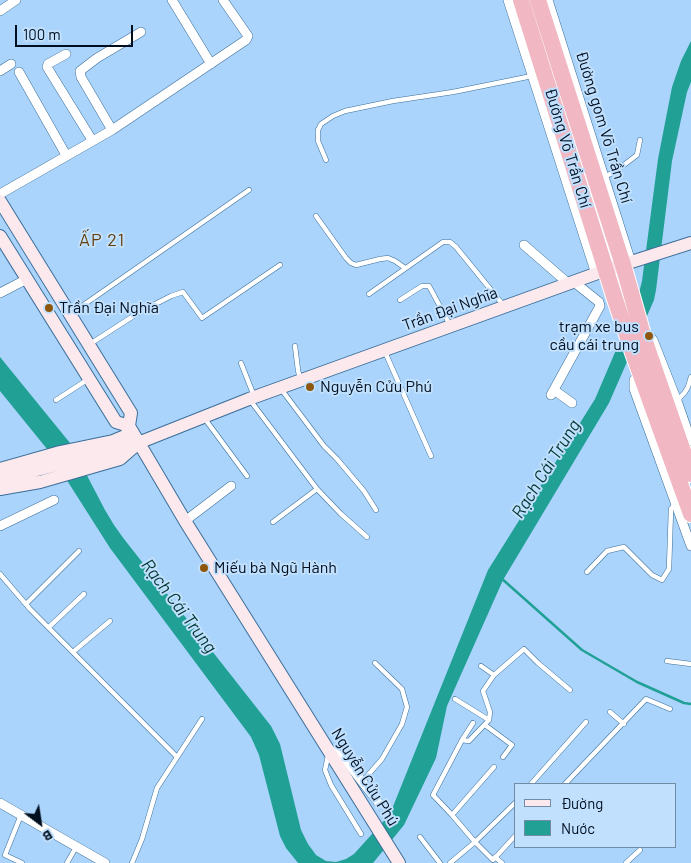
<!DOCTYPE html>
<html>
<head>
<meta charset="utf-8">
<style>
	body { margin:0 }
	#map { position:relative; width:691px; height:863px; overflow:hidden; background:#aad4fb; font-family:Barlow,sans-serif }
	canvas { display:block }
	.legend { position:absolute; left:514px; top:783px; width:162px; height:65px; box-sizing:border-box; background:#c0e0fe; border:1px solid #738ca5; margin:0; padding:6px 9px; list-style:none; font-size:15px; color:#000f1f }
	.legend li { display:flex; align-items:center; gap:10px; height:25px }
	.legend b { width:25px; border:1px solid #738ca5 }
	.north { position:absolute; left:15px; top:798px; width:50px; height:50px; -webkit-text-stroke:4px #c0e0fe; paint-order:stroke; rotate:149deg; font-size:14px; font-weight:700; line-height:20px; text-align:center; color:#000f1f }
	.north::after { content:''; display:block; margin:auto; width:18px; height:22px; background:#000f1f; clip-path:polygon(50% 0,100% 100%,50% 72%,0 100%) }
	.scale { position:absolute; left:15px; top:25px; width:118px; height:22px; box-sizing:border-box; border:2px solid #000f1f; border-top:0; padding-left:6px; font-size:15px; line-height:18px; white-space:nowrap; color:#000f1f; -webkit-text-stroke:4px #c0e0fe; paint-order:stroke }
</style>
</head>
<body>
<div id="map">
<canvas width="691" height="863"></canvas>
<ul class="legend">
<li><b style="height:6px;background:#fbe9ed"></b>Đường</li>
<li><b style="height:14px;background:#21a095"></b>Nước</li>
</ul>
<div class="north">B</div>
<div class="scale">100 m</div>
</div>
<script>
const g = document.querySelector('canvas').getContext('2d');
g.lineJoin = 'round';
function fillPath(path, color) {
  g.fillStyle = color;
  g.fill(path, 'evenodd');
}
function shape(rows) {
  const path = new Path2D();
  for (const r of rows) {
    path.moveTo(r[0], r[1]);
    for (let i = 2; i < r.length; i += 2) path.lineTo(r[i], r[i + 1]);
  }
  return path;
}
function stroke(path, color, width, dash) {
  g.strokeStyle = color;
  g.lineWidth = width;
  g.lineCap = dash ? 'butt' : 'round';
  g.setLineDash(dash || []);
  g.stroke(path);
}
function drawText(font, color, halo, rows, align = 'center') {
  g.font = font + ' Barlow,sans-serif';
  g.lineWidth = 4;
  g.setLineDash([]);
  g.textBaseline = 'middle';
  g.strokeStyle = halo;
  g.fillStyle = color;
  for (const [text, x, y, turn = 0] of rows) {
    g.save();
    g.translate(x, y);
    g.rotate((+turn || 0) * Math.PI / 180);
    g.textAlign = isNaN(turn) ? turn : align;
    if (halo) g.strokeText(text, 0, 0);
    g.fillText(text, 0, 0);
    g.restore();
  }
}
fillPath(shape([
	[691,41,691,82,687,92,672,161,656,290,654,300,609,403,503,580,447,706,436,758,404,825,373,863,298,863,286,848,280,836,259,755,251,737,110,548,47,449,0,391,0,357,70,443,105,510,114,525,124,539,271,726,280,744,301,830,308,844,316,855,326,861,336,862,346,859,354,854,390,814,488,570,595,399,637,301,642,281,658,159,672,87,681,61]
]), '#21a095');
stroke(shape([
	[501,578,582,650,637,682,684,703,691,704]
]), '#21a095', 2.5);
const lane = shape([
	[326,160,318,141,318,130,321,124,333,116,345,111,393,101,453,92,532,76],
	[604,177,616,171,637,155,640,140],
	[316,216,346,258,351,263,356,265,380,259,388,258,395,261,405,268],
	[369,294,443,242,450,242,456,247,504,306],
	[400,300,422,286,429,286,450,325],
	[72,313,249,190],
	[90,344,138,313,171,296,183,292,202,318,280,265],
	[295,346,298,370,300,379],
	[385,352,431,456],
	[241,363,254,396],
	[281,389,324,446,337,459,364,491,376,510],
	[56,400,87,380],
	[250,400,317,489,341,514,367,537],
	[677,401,685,392,688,387,691,377],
	[205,419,247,476],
	[273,522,317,489],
	[587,572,607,551,624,547,652,575,662,580,669,569,671,509,675,504],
	[0,574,30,609,177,757],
	[26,604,79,551],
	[49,627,84,594],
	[73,652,110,621],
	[667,661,691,664],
	[481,666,494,675],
	[455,699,489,720],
	[610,712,624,724],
	[485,725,512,745,503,757],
	[462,740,473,723],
	[328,756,325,770,331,785,361,834],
	[362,782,382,759,402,724,407,707,402,689,375,663],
	[531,784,586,722],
	[565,784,646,699,670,709],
	[515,803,475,842,452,815,433,795,462,740,469,741,489,720,490,712,483,691,494,675,524,649,538,663,570,690],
	[21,815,5,855,22,863],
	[452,815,494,767],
	[420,837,440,863],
	[495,857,502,863],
	[67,863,76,847],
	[132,863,142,839,157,788,202,719],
	[450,863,475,842,493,860,515,836],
	[626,863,640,850]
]);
const street = shape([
	[172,0,211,64],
	[508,0,596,274],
	[548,0,631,262],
	[0,11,16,0],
	[66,54,48,64,47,67,92,140],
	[0,71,11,64],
	[19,72,66,155],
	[112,130,81,77,80,71,97,58,141,32],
	[0,194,112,130,246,40,248,36,223,0],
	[524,245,569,284],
	[0,293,27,279],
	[644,334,649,335,653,340,677,401,691,441],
	[641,374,634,380,634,389,691,546],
	[554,390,572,403],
	[551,395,600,306,599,302,574,282],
	[185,521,231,486],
	[0,526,54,500],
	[329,750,343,757,378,802],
	[0,803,105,863]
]);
const secondary = shape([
	[0,201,131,413,128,432,125,436,113,441],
	[0,236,116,422,129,426,185,521,399,863],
	[0,469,60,452,113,441,121,442],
	[0,480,138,443,249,399,606,270,691,243],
	[0,489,40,482,120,459,135,446]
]);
const highway = shape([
	[521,0,614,296,633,353,691,514],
	[538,0,623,265,645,342,691,474]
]);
stroke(lane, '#3b6e99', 5.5);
stroke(street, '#3b6e99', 10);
stroke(secondary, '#3b6e99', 14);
stroke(highway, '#fff', 18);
stroke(lane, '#fff', 4.5);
stroke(street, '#fff', 9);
stroke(secondary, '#fbe9ed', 12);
stroke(highway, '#f1b7c2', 16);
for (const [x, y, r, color] of [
	[49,308,5,"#8e570d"],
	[649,336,5,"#8e570d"],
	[310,387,5,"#8e570d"],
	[204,568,5,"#8e570d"]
]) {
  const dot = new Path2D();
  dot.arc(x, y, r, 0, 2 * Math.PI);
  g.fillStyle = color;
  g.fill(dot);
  stroke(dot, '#c0e0fe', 2);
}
drawText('16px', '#000f1f', '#c0e0fe', [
	["Đường gom Võ Trần Chí",604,127,73],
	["Đường Võ Trần Chí",568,148,73],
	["Trần Đại Nghĩa",450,309,-20],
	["Nguyễn Cửu Phú",365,777,58]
]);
drawText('16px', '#000f1f', '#c0e0fe', [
	["Trần Đại Nghĩa",59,308],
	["trạm xe bus",639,327,"right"],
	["cầu cái trung",639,345,"right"],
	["Nguyễn Cửu Phú",320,387],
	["Miếu bà Ngũ Hành",214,568]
], 'left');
g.letterSpacing = '1px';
drawText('18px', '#643e0f', '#c0e0fe', [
	["ẤP 21",102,240]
]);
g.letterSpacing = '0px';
drawText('italic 18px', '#003732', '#c0e0fe', [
	["Rạch Cái Trung",546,469,-58],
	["Rạch Cái Trung",179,606,53]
]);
</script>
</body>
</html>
